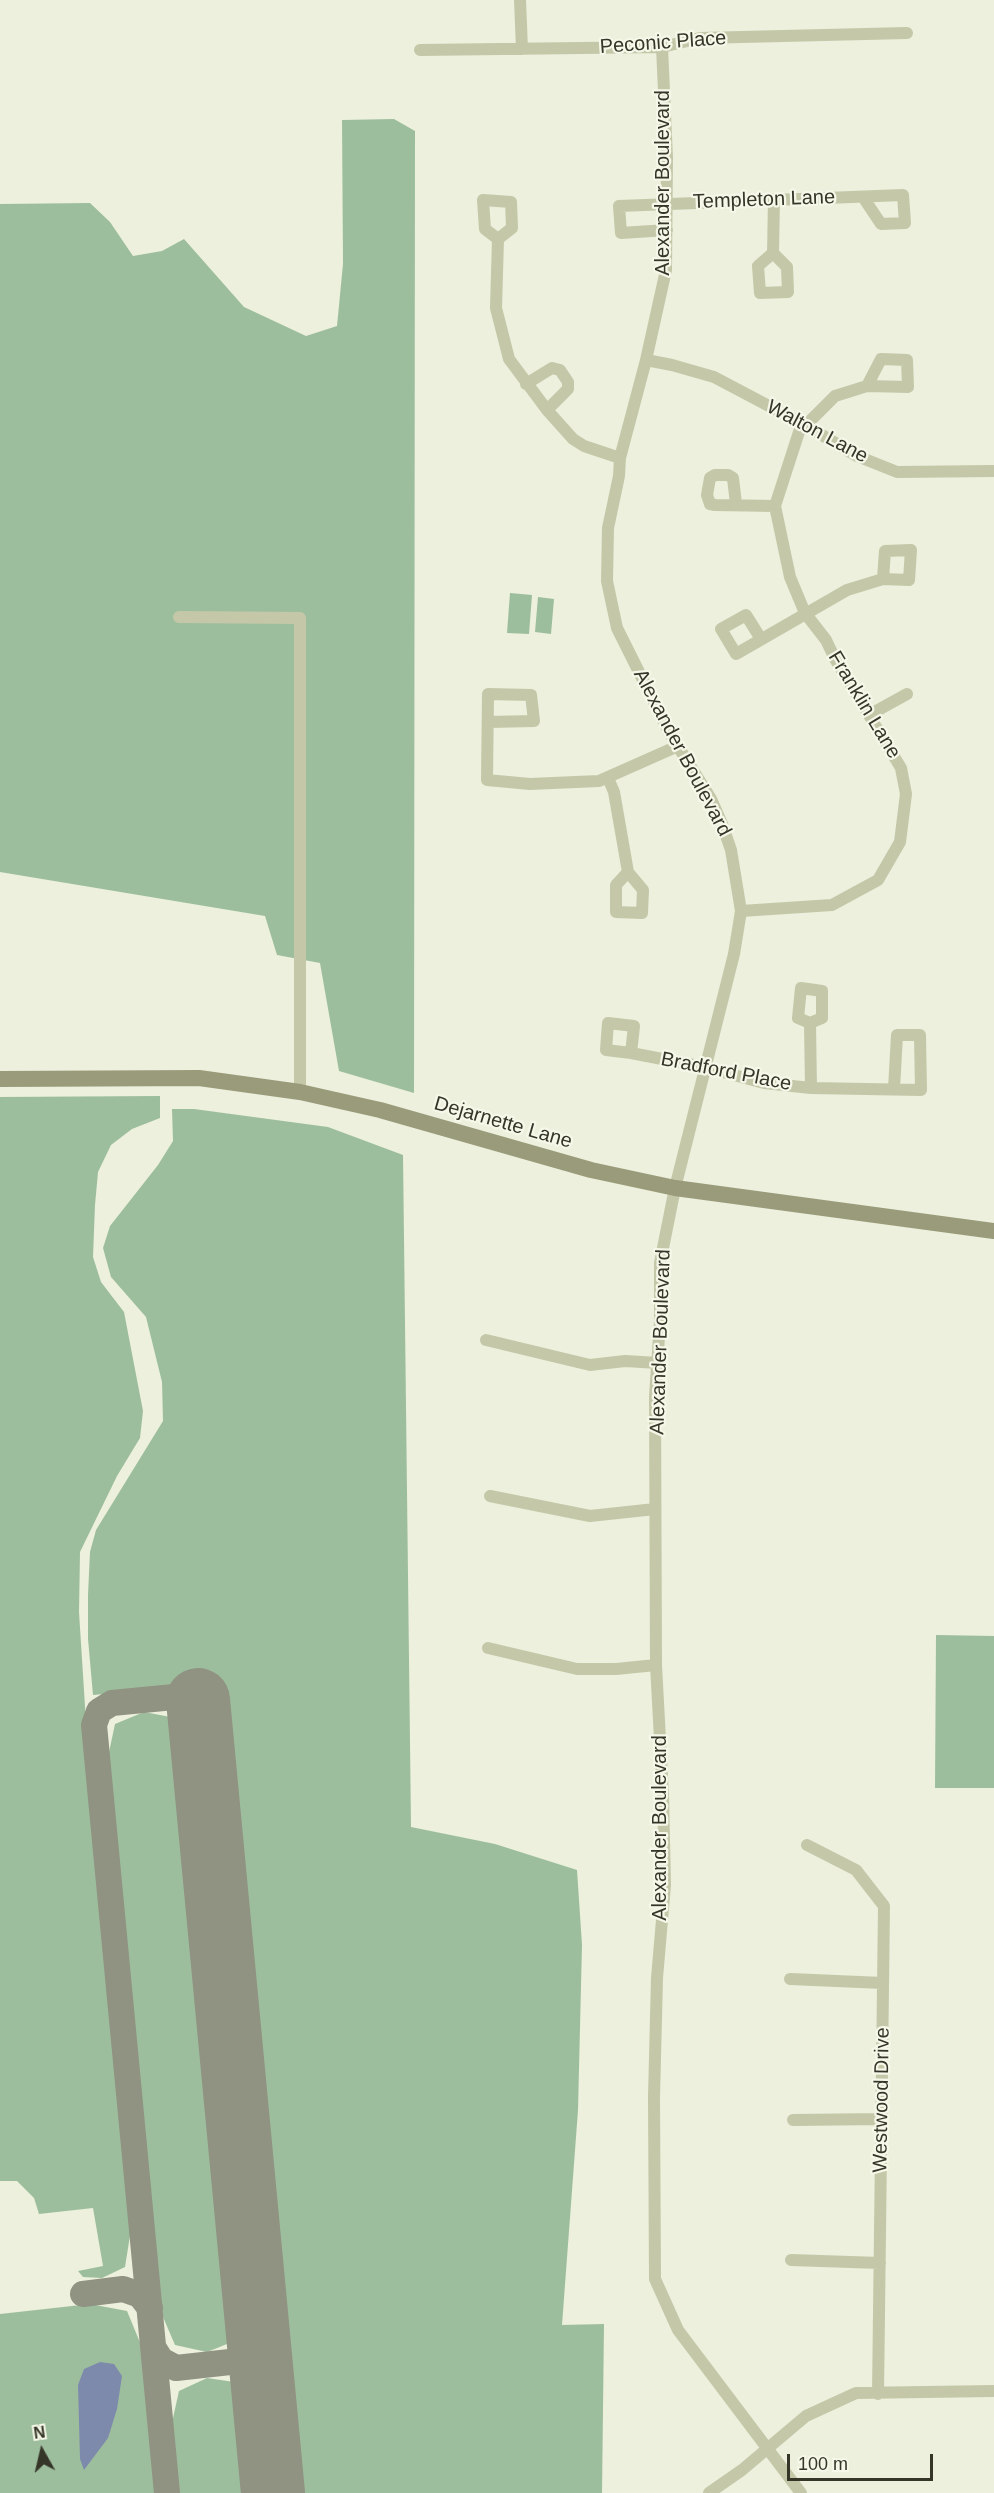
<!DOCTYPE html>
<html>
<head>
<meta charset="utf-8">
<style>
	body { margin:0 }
	#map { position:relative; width:994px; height:2493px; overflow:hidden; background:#ecf0dc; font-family:Helvetica,sans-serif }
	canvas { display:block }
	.north { position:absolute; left:12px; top:2421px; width:60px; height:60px; -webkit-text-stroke:4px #f5f8e8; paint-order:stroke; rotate:352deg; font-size:16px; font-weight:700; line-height:24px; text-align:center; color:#353528 }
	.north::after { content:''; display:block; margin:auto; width:21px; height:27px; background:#353528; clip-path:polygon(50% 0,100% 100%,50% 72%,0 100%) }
	.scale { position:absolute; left:787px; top:2454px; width:146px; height:27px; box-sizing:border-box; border:3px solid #353528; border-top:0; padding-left:8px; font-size:18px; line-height:21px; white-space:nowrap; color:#353528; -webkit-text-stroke:4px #f5f8e8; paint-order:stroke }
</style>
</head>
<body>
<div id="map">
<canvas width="994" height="2493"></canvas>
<div class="north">N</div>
<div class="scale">100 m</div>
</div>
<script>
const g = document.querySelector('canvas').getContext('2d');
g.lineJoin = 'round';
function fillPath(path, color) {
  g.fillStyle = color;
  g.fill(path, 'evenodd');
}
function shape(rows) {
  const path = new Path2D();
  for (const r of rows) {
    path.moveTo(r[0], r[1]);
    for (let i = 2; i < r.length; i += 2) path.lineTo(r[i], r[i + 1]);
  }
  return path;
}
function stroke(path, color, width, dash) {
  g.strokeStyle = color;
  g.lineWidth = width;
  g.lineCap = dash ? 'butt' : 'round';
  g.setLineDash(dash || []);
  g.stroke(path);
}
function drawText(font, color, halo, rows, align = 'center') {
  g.font = font + ' Helvetica,sans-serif';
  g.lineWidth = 4.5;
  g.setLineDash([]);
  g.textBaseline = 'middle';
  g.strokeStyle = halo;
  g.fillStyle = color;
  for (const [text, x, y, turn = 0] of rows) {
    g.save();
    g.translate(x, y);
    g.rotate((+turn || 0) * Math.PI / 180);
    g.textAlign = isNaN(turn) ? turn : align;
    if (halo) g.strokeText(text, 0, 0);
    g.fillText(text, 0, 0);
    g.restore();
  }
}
fillPath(shape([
	[394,119,415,131,414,1093,339,1071,320,963,277,955,265,916,0,872,0,204,90,203,110,222,133,256,162,251,184,239,244,307,306,336,337,326,343,264,342,120],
	[510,593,532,595,529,634,507,633],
	[538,597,554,599,551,634,535,632],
	[160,1096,160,1118,132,1129,111,1145,98,1172,95,1205,93,1257,101,1282,124,1312,143,1411,140,1438,117,1476,80,1552,79,1612,90,1785,132,2223,125,2267,102,2278,83,2277,78,2271,103,2266,93,2208,39,2214,34,2198,17,2181,0,2181,0,1097],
	[172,1109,194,1109,328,1127,403,1155,411,1827,495,1844,577,1870,582,1945,578,2110,562,2325,604,2324,602,2493,296,2493,218,1684,93,1695,88,1639,88,1595,90,1552,96,1530,163,1421,162,1382,146,1317,111,1277,103,1248,110,1226,158,1165,173,1141],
	[936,1635,994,1636,994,1788,935,1788],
	[144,1712,176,1718,199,1943,237,2340,207,2352,175,2345,157,2303,105,1771,115,1724],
	[90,2304,127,2311,146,2357,159,2493,0,2493,0,2314],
	[207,2378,241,2383,252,2493,175,2493,169,2436,179,2391]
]), '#9dbe9d');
fillPath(shape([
	[100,2362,114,2364,122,2376,117,2409,108,2438,84,2470,80,2459,78,2385,84,2369]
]), '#7d8aac');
stroke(shape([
	[83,2294,123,2289,140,2295,150,2308],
	[153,2347,161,2360,176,2368,239,2361,247,2364,259,2377,263,2386],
	[239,2361,254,2349,258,2331],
	[167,2493,94,1725,99,1711,112,1703,174,1697,198,1700]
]), '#909282', 26);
stroke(shape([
	[198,1700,273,2493]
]), '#909282', 64);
stroke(shape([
	[520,0,522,49],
	[662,47,667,158,666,270,646,360,620,458,619,476,608,528,607,581,617,628,669,732,711,799,722,824,731,850,741,911,734,954,675,1188,660,1263,660,1321,655,1397,656,1665,663,1795,665,1885,657,1978,654,2097,655,2279,678,2330,801,2493],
	[420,50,662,47,700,38,907,33],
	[667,230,621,233,619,206,903,195,905,223,881,224,863,197],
	[498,239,485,229,483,200,511,202,512,228,498,239,496,308,509,359,547,410,573,439,584,446,620,458],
	[773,253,758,266,760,293,788,292,787,267,773,253,774,199],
	[646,360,672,365,714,377,805,425,857,456,897,472,994,471],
	[526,384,552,368,560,370,568,382,568,389,547,410],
	[736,504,733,478,728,475,715,475,710,478,707,495,710,504,715,505,775,506],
	[179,617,300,618,300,1092],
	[761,639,746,615,721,629,736,654,847,590,883,579,909,580,911,550,885,551,883,579],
	[869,715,907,694],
	[488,722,534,721,531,695,488,694,487,780,530,784,599,781,678,746],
	[608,778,614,792,628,872,643,890,642,913,616,912,616,885,628,872],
	[741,911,832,905,878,880,900,842,906,794,901,768,835,659,826,640,805,613,790,577,775,506,799,432,835,396,867,386,908,387,907,360,881,359,867,386],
	[810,1023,798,1018,801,988,822,991,822,1018,810,1023,811,1088],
	[631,1053,606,1050,608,1023,634,1026,631,1053,704,1067,764,1083,811,1088,921,1090,920,1035,897,1035,894,1089],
	[486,1340,590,1365,625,1361,658,1363],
	[490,1496,590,1516,655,1509],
	[488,1648,577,1669,616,1669,656,1665],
	[807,1845,856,1870,884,1906,878,2394],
	[790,1979,883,1983],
	[793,2120,881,2119],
	[791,2260,880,2263],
	[709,2493,742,2470,806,2416,856,2393,994,2391]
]), '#c4c8a9', 12);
stroke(shape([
	[0,1079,199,1078,300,1092,380,1110,591,1170,675,1188,994,1231]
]), '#9a9b7a', 16);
drawText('20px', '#353528', '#f5f8e8', [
	["Peconic Place",663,43,-4],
	["Alexander Boulevard",663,183,-90],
	["Templeton Lane",764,200,-2],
	["Walton Lane",817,432,28],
	["Franklin Lane",864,705,59],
	["Alexander Boulevard",682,753,62],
	["Bradford Place",726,1072,11],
	["Dejarnette Lane",503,1123,16],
	["Alexander Boulevard",661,1342,-88],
	["Alexander Boulevard",660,1828,-90],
	["Westwood Drive",882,2100,-89]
]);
</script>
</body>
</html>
